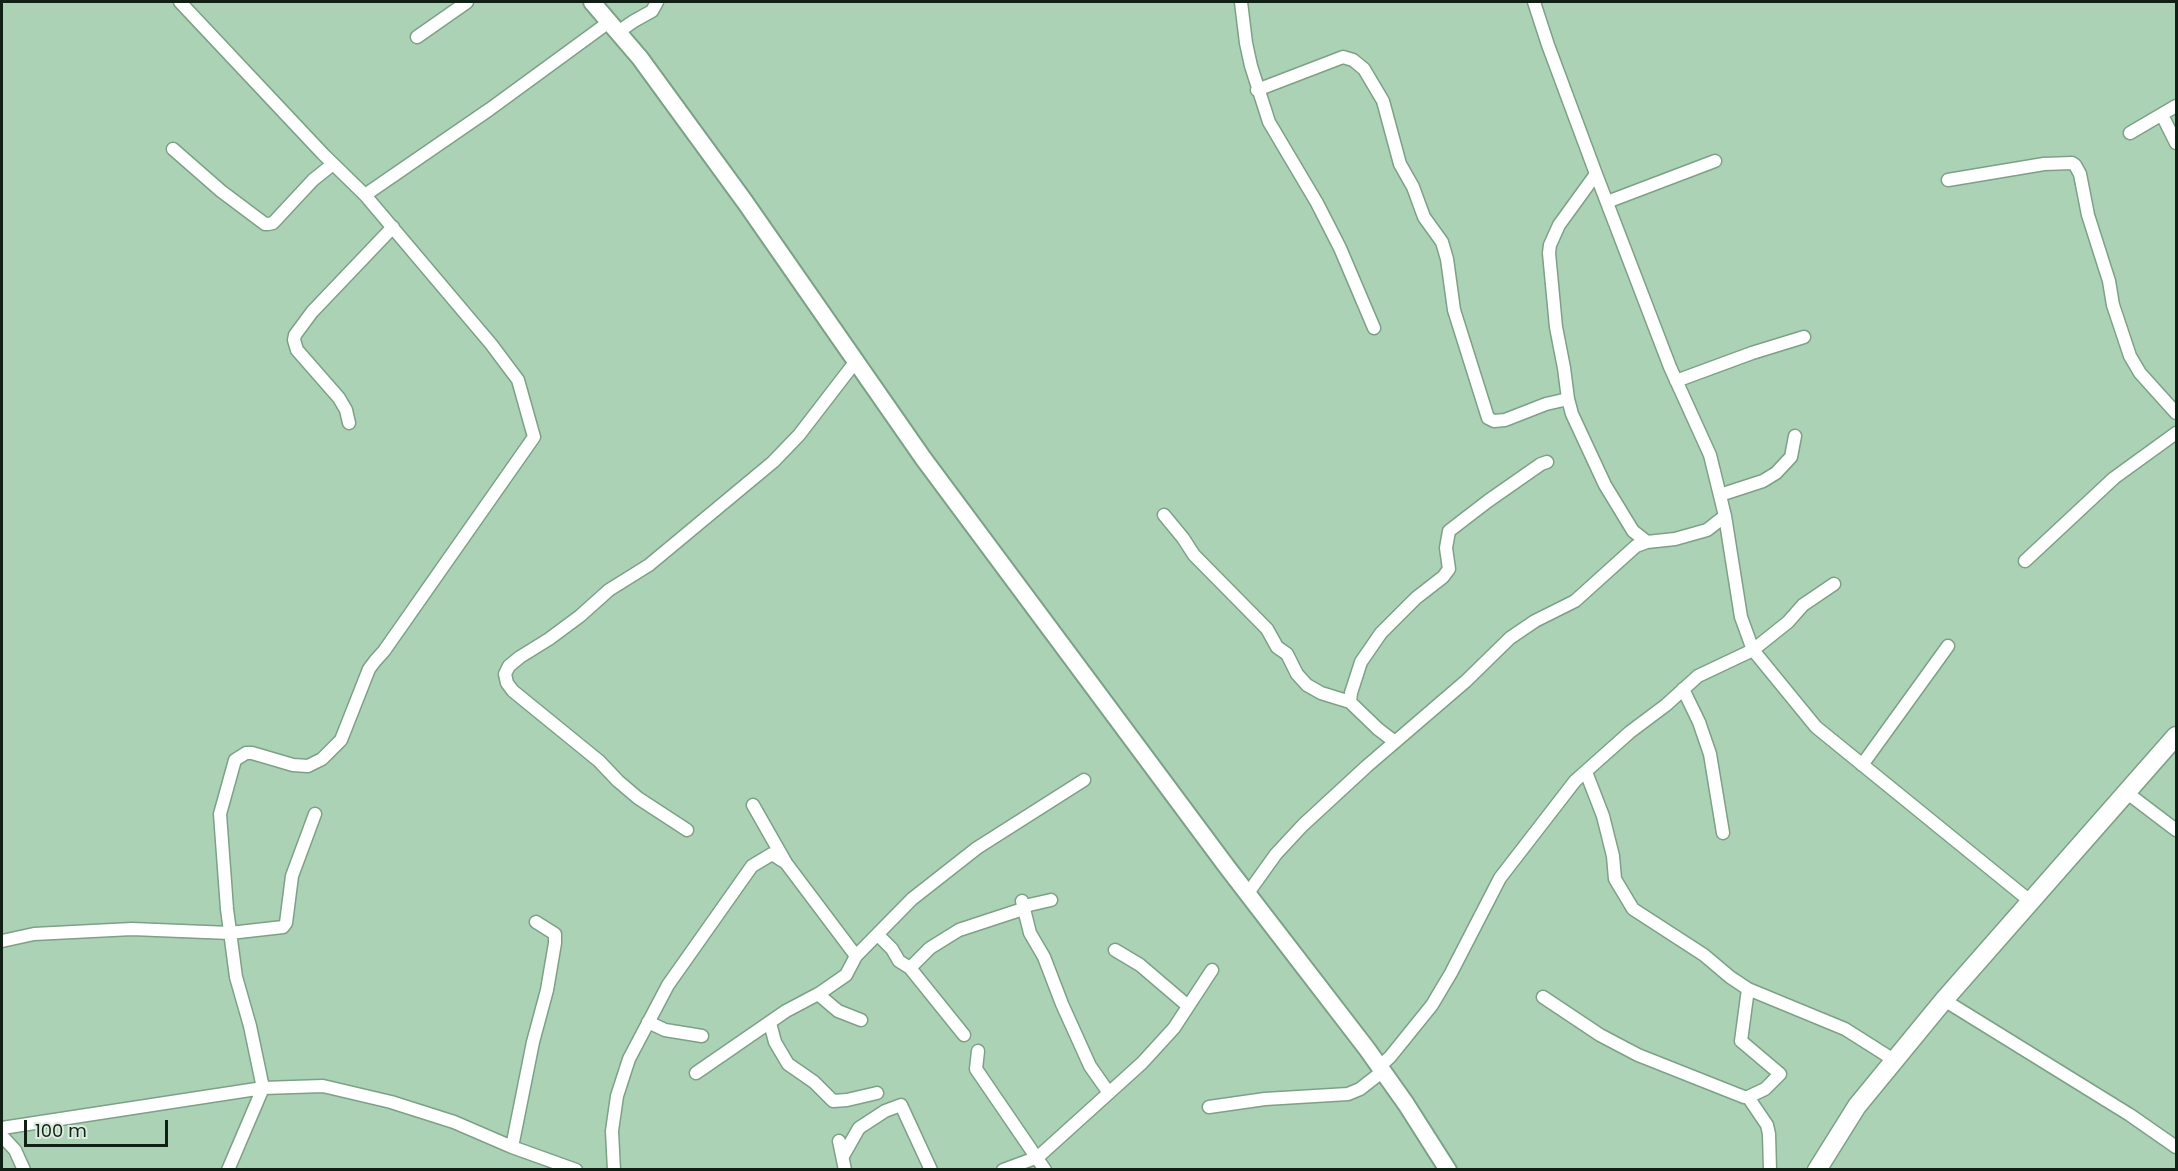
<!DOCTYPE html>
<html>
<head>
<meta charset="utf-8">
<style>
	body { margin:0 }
	#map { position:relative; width:2178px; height:1171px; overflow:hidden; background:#acd2b6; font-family:Poppins,sans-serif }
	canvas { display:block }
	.frame { position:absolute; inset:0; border:3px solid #112015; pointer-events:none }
	.scale { position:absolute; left:24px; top:1120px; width:144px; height:27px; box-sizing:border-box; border:3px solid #112015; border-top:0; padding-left:8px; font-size:18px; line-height:21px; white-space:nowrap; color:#112015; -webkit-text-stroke:4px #daeddf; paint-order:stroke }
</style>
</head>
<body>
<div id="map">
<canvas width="2178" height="1171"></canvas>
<div class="frame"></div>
<div class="scale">100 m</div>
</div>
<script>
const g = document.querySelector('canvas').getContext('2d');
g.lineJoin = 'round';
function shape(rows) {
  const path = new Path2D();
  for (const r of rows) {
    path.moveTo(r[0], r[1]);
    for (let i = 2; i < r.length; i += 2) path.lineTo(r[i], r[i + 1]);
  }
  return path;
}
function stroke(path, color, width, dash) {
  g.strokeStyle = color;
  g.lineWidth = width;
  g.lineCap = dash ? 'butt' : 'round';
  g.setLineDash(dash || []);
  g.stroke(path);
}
const street = shape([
	[180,2,323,154,365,195,491,344,518,380,534,437,384,651,375,661,369,669,341,740,322,759,308,766,293,765,252,753,246,753,235,760,220,814,227,909,236,977,250,1026,263,1088,228,1170],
	[1241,2,1246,43,1251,66,1269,122,1317,203,1340,248,1374,328],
	[1534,2,1548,45,1596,174,1670,367,1710,455,1725,516,1741,617,1753,650,1816,727,2030,901],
	[618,32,634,21,652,11,657,2],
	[417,37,467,2],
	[1257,90,1343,57,1353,60,1364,69,1383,101,1400,164,1413,187,1424,217,1442,242,1447,259,1454,310,1488,418,1494,421,1505,420,1546,404,1568,399],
	[2162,115,2176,143],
	[2130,133,2176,106],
	[173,149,221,191,265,224,268,224,273,223,313,180,333,164],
	[1596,174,1559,225,1550,245,1549,253,1556,327,1564,368,1568,399,1572,414,1605,485,1633,531,1647,542],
	[1948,180,2044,164,2072,163,2075,165,2080,174,2088,215,2109,281,2113,305,2130,356,2140,373,2176,413],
	[365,195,490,109,609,22],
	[1607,202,1715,161],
	[1676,381,1752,353,1804,337],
	[349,423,346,410,339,398,297,350,294,340,295,335,312,312,393,227],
	[1720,495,1763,481,1776,473,1791,457,1795,436],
	[1164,515,1183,538,1194,555,1267,629,1277,647,1287,654,1297,674,1307,685,1321,693,1350,702],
	[2025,561,2114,478,2176,433],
	[1683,689,1699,722,1710,754,1723,833],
	[1395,742,1378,729,1350,702,1351,693,1361,662,1381,633,1416,598,1443,577,1449,569,1446,548,1449,531,1488,501,1541,464,1547,462],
	[1862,765,1948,646],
	[1586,772,1603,816,1613,856,1615,879,1633,909,1704,955,1730,977,1748,989,1845,1029,1894,1060],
	[2126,792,2176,830],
	[753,805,786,863,856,956],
	[687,830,638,798,618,781,599,761,513,691,507,683,505,674,509,666,520,657,549,639,580,616,609,590,649,565,773,462,799,435,856,361],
	[1248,893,1276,854,1303,825,1367,766,1466,681,1510,638,1535,621,1575,601,1636,546,1647,542,1675,539,1707,530,1725,516],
	[1022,901,1030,933,1044,957,1062,1004,1090,1066,1109,1093],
	[878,935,892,949,899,961,910,968,930,948,959,930,1023,909,1029,905,1051,900],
	[2,941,34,934,132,929,230,933,283,927,286,923,292,876,315,814],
	[1115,950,1140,965,1188,1006],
	[910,968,964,1035],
	[1748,989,1741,1041,1780,1074,1765,1089,1748,1097,1767,1125,1769,1134,1770,1170],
	[818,994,838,1011,861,1020],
	[1543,997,1600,1035,1638,1055,1744,1097,1748,1097],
	[1944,1000,2130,1115,2176,1147],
	[648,1022,665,1030,702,1036],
	[770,1023,775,1042,788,1064,814,1082,833,1101,847,1100,877,1093],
	[978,1051,976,1069,1045,1170],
	[1379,1067,1390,1057,1432,1005,1451,973,1500,878,1575,781,1630,732,1666,705,1698,676,1753,650,1788,622,1803,605,1834,584],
	[696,1073,786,1011,820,993,846,975,856,956,912,899,977,848,1084,780],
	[1209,1107,1265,1099,1348,1094,1360,1089,1383,1071],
	[2,1128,263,1088,323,1086,391,1102,454,1122,512,1147,576,1170],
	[2,1136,15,1150,24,1170],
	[839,1141,845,1170],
	[512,1147,533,1042,547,990,555,943,555,934,536,922],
	[843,1156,859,1128,885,1111,901,1105,931,1170],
	[614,1170,612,1131,617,1096,629,1059,668,985,752,866,772,854,786,863],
	[1003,1170,1038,1157,1142,1063,1174,1028,1212,970]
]);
const secondary = shape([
	[592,2,640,58,745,202,923,458,1227,867,1367,1049,1406,1104,1448,1170]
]);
const primary = shape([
	[1817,1170,1857,1106,1944,1000,2176,736]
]);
stroke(street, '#7ca186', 15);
stroke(secondary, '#7ca186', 20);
stroke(primary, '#7ca186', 21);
stroke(street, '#fff', 12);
stroke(secondary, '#fff', 16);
stroke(primary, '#fff', 18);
</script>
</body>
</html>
